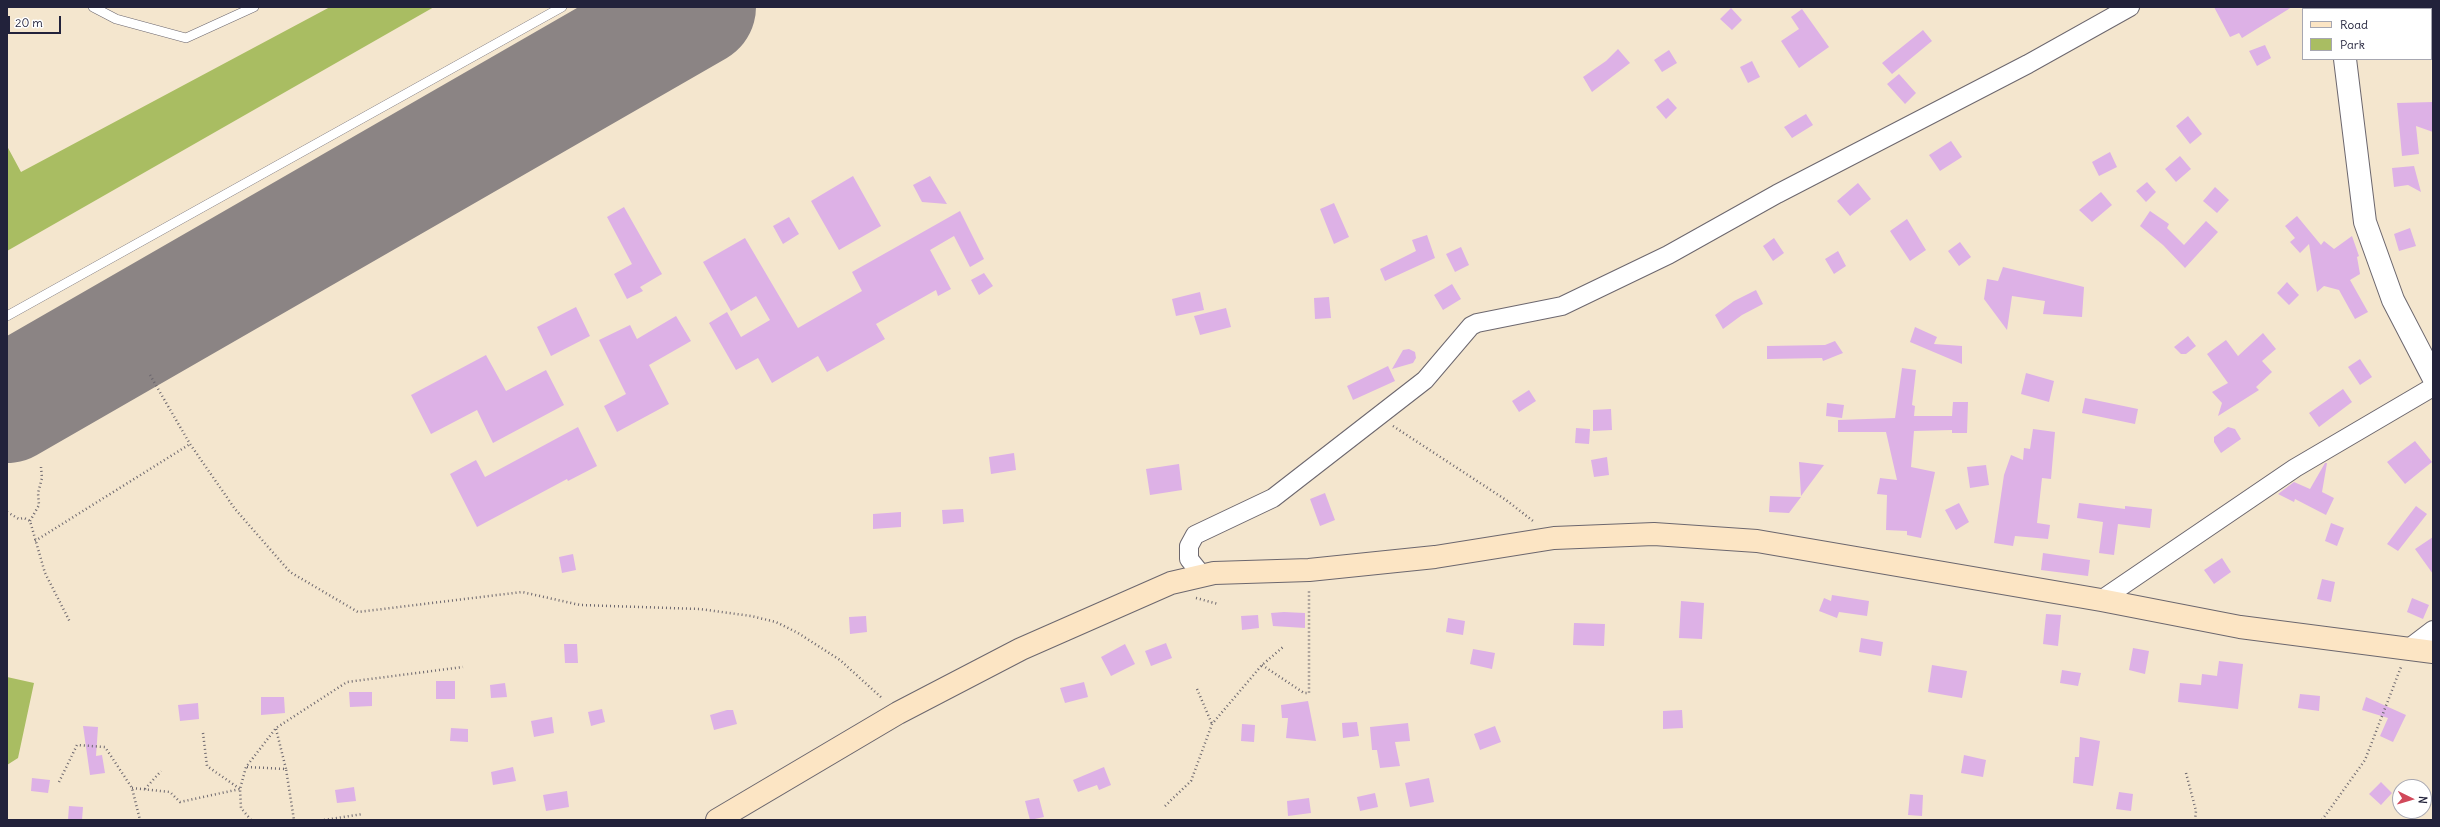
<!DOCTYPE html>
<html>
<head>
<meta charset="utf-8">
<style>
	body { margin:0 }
	#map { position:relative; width:2440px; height:827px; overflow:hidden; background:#f4e6ce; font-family:Delius,sans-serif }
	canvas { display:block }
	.frame { position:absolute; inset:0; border:8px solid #22223b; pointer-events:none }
	.legend { position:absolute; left:2302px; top:8px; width:130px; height:52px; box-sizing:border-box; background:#fff; border:1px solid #a7a7b1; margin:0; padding:5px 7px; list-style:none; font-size:12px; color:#22223b }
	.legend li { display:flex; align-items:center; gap:8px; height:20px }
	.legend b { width:20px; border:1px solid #a7a7b1 }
	.north { position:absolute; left:2392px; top:779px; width:40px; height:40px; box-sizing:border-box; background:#fff; border:1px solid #a7a7b1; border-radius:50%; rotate:95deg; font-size:11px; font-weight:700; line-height:16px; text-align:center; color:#22223b }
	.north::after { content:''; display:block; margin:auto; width:14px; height:18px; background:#d1495b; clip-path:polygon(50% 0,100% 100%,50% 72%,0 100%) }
	.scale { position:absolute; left:8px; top:16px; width:53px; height:18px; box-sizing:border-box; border:2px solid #22223b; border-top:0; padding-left:5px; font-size:12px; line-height:14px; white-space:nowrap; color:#22223b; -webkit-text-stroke:3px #fff; paint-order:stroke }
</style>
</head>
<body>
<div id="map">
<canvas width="2440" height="827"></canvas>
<div class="frame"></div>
<ul class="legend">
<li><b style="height:5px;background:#fce5c4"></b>Road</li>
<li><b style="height:11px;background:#a9bd62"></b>Park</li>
</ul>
<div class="north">N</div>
<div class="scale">20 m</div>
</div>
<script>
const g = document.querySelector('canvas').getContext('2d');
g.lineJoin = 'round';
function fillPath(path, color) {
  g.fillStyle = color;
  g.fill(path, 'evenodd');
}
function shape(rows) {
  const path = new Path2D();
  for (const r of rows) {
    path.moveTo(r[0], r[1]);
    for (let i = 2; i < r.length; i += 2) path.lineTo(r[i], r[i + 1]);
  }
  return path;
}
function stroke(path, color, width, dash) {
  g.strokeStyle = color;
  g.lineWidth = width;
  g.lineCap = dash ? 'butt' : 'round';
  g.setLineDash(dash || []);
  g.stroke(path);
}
fillPath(shape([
	[330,7,434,7,7,251,7,146,21,172],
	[7,677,34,683,18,758,7,765]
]), '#a9bd62');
stroke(shape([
	[7,404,697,7]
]), '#8b8484', 118);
fillPath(shape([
	[2214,7,2292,7,2242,38,2239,33,2230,37],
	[1731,8,1742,20,1732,30,1720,19],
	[1802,9,1829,47,1799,68,1781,41,1799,29,1791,17],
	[1923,30,1932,41,1892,74,1882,63],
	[2265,45,2271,58,2257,66,2249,51],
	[1618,49,1630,63,1592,92,1583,77,1606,61],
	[1669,50,1677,63,1662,72,1654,60],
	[1752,61,1760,77,1748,83,1740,67],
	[1899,74,1916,93,1905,104,1887,84],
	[1668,98,1677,108,1666,119,1656,107],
	[2433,102,2433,132,2416,126,2419,154,2402,156,2397,103],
	[1806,114,1813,125,1792,138,1784,127],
	[2188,116,2202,134,2190,144,2176,126],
	[1951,141,1962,157,1940,171,1929,155],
	[2110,152,2117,167,2099,176,2092,162],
	[2180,156,2191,169,2176,182,2165,169],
	[2414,166,2421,192,2408,185,2394,187,2392,168],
	[853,176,881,226,839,250,811,201],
	[930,176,947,204,922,202,913,185],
	[2147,182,2156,192,2146,202,2136,191],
	[1858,183,1871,199,1850,216,1837,201],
	[2215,187,2229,200,2217,213,2203,201],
	[2101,192,2112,205,2092,222,2079,210],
	[1334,203,1349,237,1334,244,1320,209],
	[624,207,662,274,640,287,643,291,627,299,614,274,632,264,607,217],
	[960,211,984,259,970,267,954,236,930,250,951,289,938,296,936,290,876,324,885,339,827,372,818,356,772,383,758,358,736,370,709,323,727,312,741,337,770,320,756,296,731,311,703,262,745,238,798,328,862,291,852,272],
	[2150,211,2169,224,2167,228,2184,245,2206,221,2218,232,2185,268,2163,245,2140,226],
	[2297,216,2321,245,2324,241,2334,249,2352,236,2359,256,2357,257,2360,274,2350,280,2368,312,2355,319,2339,290,2324,286,2317,292,2309,244,2300,253,2290,242,2295,238,2285,226],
	[789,217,799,234,783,244,773,226],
	[1907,219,1926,250,1910,261,1890,231],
	[2410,228,2416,246,2399,251,2394,234],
	[1427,235,1435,258,1385,281,1380,269,1416,251,1412,240],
	[1774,238,1784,253,1773,261,1763,246],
	[1960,242,1971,257,1959,266,1948,251],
	[1461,247,1469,265,1455,272,1446,254],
	[1838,251,1846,266,1834,274,1825,259],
	[2003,267,2084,287,2082,317,2043,314,2045,301,2012,296,2007,330,1984,299,1987,279,1998,281],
	[984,273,993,286,979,295,971,280],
	[2287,282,2299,295,2289,305,2277,293],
	[1452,284,1461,299,1443,310,1434,295],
	[1756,290,1763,304,1742,315,1723,329,1715,315,1734,301],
	[1200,292,1204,310,1176,316,1172,299],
	[1329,297,1331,318,1315,319,1314,298],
	[576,307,590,336,551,356,537,327],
	[1226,308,1231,327,1200,335,1194,316],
	[676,316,691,341,649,365,669,404,617,432,604,406,626,394,599,340,630,325,637,339],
	[1915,327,1937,337,1934,344,1962,346,1962,364,1910,342],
	[2263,333,2276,349,2262,361,2272,372,2256,387,2259,390,2218,416,2222,403,2212,392,2228,383,2207,354,2226,340,2238,356],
	[2188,336,2196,346,2186,354,2181,354,2174,347],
	[1835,341,1843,353,1823,361,1822,358,1767,359,1767,346,1825,345],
	[1409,349,1415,352,1416,358,1413,363,1392,369,1403,350],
	[486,355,506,391,546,370,564,405,493,443,477,410,431,434,411,395],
	[2360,359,2372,377,2360,385,2348,367],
	[1388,366,1395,381,1353,400,1347,386],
	[1902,368,1916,370,1912,405,1915,406,1914,416,1952,416,1953,402,1968,402,1967,433,1952,433,1952,430,1914,431,1911,467,1935,472,1921,538,1907,535,1907,531,1886,530,1887,495,1877,494,1880,478,1897,480,1886,432,1838,432,1838,420,1895,418],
	[2026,373,2054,381,2049,402,2021,394],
	[2343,389,2352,402,2319,427,2309,413],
	[1529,390,1536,401,1519,412,1512,401],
	[2085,398,2138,409,2135,424,2082,413],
	[1827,403,1844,405,1842,418,1826,416],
	[1611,409,1612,430,1593,431,1593,410],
	[578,427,597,466,568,481,567,479,477,527,450,474,476,460,485,477],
	[2228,427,2235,429,2241,439,2221,453,2214,442,2214,437],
	[1576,428,1590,429,1589,444,1575,443],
	[2033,429,2055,432,2051,479,2042,478,2037,523,2050,525,2048,539,2015,536,2013,546,1994,543,2004,475,2011,455,2023,460,2024,448,2030,449],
	[2415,441,2432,462,2405,484,2387,462],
	[1014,453,1016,470,991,474,989,457],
	[1607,457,1609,475,1594,477,1591,460],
	[1799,462,1824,465,1801,496],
	[2325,463,2327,463,2322,492,2334,498,2326,515,2295,499,2294,502,2278,494,2294,482,2310,489],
	[1179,464,1182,490,1150,495,1146,469],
	[1986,465,1989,485,1970,488,1967,467],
	[1325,493,1335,520,1320,526,1310,499],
	[1770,496,1801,497,1789,513,1769,512],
	[1959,503,1969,522,1956,530,1945,510],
	[2079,503,2125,509,2125,506,2152,509,2150,528,2118,524,2114,555,2099,553,2103,522,2077,518],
	[2416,506,2427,514,2398,551,2387,544],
	[963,509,964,522,943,524,942,510],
	[901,512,901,527,873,529,873,514],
	[2331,523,2344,528,2337,546,2325,541],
	[2433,537,2433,574,2415,549],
	[2043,553,2090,560,2088,576,2041,570],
	[573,554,576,570,562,573,559,557],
	[2222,558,2231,572,2214,584,2204,570],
	[2322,579,2335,582,2331,602,2317,599],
	[1832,595,1869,601,1867,616,1839,612,1837,618,1819,611,1824,598,1831,601],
	[2412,598,2429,605,2423,619,2407,612],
	[1681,601,1704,603,1702,639,1679,638],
	[1284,612,1305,613,1305,628,1273,626,1271,613],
	[2046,614,2061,615,2058,646,2043,644],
	[1258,615,1259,628,1242,630,1241,616],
	[866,616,867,632,850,634,849,617],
	[1448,618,1465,621,1463,635,1446,632],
	[1574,623,1605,624,1604,646,1573,645],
	[1861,638,1883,642,1881,656,1859,652],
	[1166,643,1172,658,1151,666,1145,651],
	[564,644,577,644,578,663,565,663],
	[1125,644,1135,664,1111,676,1101,657],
	[2133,648,2149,651,2145,674,2129,670],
	[1473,649,1495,653,1492,669,1470,664],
	[2219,661,2243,664,2238,709,2178,702,2180,683,2201,685,2202,674,2217,676],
	[1932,665,1967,671,1962,698,1928,692],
	[2062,670,2081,673,2078,686,2060,683],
	[436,681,455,681,455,699,436,699],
	[1084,682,1088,697,1065,703,1060,688],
	[505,683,507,697,491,698,490,685],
	[349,692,372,692,372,706,350,707],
	[2300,694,2320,696,2319,711,2298,708],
	[261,697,284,697,285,713,261,715],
	[2366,697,2406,715,2393,742,2380,736,2388,718,2362,710],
	[1308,701,1316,741,1286,738,1288,718,1282,718,1281,705],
	[198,703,199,719,180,721,178,705],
	[602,709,605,722,591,726,588,712],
	[727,710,733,710,737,724,714,730,710,715],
	[1682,710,1683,728,1663,729,1663,711],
	[552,717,554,733,534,737,531,721],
	[1357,722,1359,736,1343,738,1342,723],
	[1408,723,1410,741,1395,742,1400,766,1380,768,1377,750,1372,750,1370,727],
	[1242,724,1255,725,1254,742,1241,741],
	[83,726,98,727,96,756,102,755,105,773,90,775],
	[1495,726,1501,742,1480,750,1474,734],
	[451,728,468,729,468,742,450,741],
	[2080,737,2100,741,2093,786,2073,783,2075,757,2079,757],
	[1964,755,1986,760,1983,777,1961,773],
	[513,767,516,781,493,785,491,772],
	[1104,767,1111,785,1099,790,1097,785,1078,792,1073,780],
	[32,778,50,780,48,793,31,791],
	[1429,778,1434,802,1410,807,1405,783],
	[2381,782,2392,793,2381,805,2369,794],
	[354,787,356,801,337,803,335,790],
	[567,791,569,807,546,811,543,795],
	[2119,792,2133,794,2131,811,2116,809],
	[1375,793,1378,807,1360,811,1357,797],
	[1910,794,1923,795,1922,816,1908,815],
	[1039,798,1044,817,1030,820,1025,801],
	[1309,798,1311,813,1288,816,1287,801],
	[69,806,83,807,82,820,68,820]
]), '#ddb1e6');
const service = shape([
	[93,7,116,19,186,38,254,7],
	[7,316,562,7]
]);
const minor = shape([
	[1201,574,1189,559,1189,546,1195,535,1273,498,1425,380,1471,326,1477,323,1562,306,1668,255,1777,194,2028,64,2130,7],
	[2101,600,2295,468,2433,387],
	[2408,649,2433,630]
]);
const tertiary = shape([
	[2342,7,2342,9],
	[2345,59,2365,222,2393,300,2433,377]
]);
const secondary = shape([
	[717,820,898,713,1021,649,1171,583,1214,573,1309,570,1435,557,1554,538,1654,534,1757,541,2101,600,2240,627,2433,652]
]);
stroke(service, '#6c676e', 10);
stroke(minor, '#6c676e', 20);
stroke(tertiary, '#6c676e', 24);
stroke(secondary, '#6c676e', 24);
stroke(shape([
	[150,375,190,444,235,509,290,572,358,612,522,592,580,605,700,609,751,616,776,622,798,633,840,660,883,699],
	[1393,426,1506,500,1533,521],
	[7,512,19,519,24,518,30,521,45,573,70,622],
	[30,521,39,505,38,493,42,478,41,467],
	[35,541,190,444],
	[1196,598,1218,604],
	[1262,665,1304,693,1309,693,1309,589],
	[1197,689,1212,724],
	[276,729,286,769],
	[203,733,207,766,240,789],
	[247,767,286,769,294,820],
	[2186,773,2196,811,2195,820],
	[59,782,77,745,105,747,132,788,140,820],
	[132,788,170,792,180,802,240,789],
	[145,789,161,771],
	[1165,806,1191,781,1212,724,1262,665,1283,647],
	[251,820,241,808,240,789,246,767,276,728,347,682,463,667],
	[324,820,363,814],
	[1248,820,1248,818],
	[2322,820,2365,760,2401,667]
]), '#6c676e', 2.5, [1, 3]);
stroke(service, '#fff', 9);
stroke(minor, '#fff', 18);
stroke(tertiary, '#fff', 22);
stroke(secondary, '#fce5c4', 22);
</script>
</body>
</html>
